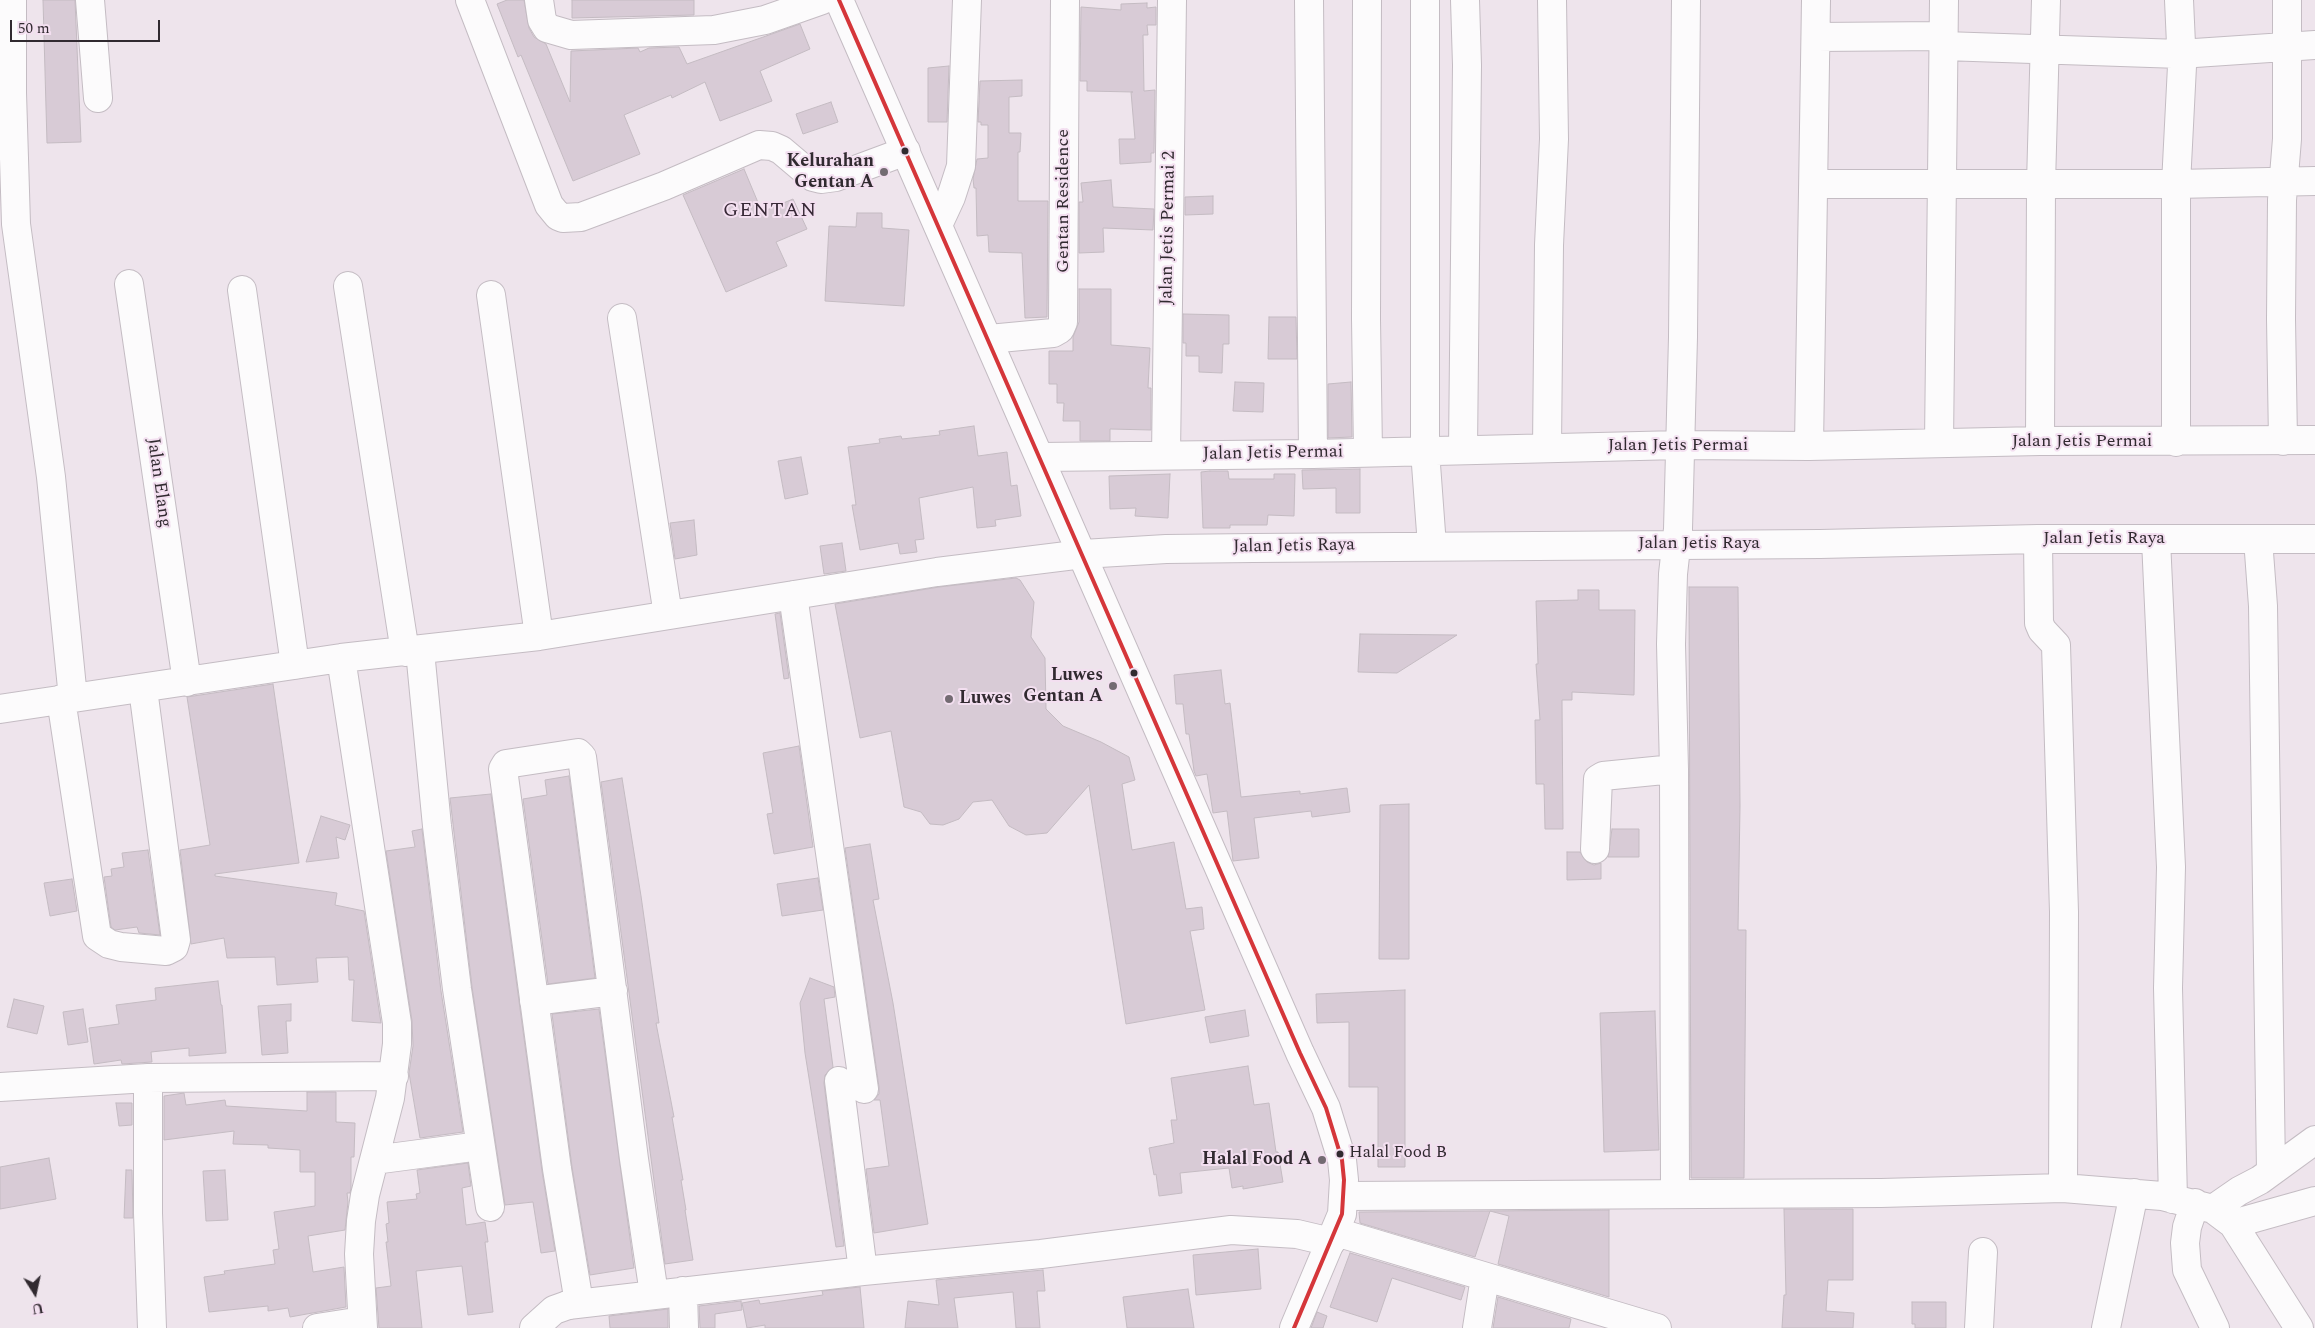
<!DOCTYPE html>
<html>
<head>
<meta charset="utf-8">
<style>
	body { margin:0 }
	#map { position:relative; width:2315px; height:1328px; overflow:hidden; background:#eee4ec; font-family:Spectral,serif }
	canvas { display:block }
	.north { position:absolute; left:10px; top:1268px; width:50px; height:50px; -webkit-text-stroke:4px #f3dff0; paint-order:stroke; rotate:170deg; font-size:14px; font-weight:700; line-height:20px; text-align:center; color:#312a30 }
	.north::after { content:''; display:block; margin:auto; width:18px; height:22px; background:#312a30; clip-path:polygon(50% 0,100% 100%,50% 72%,0 100%) }
	.scale { position:absolute; left:10px; top:20px; width:150px; height:22px; box-sizing:border-box; border:2px solid #312a30; border-top:0; padding-left:6px; font-size:15px; line-height:18px; white-space:nowrap; color:#312a30; -webkit-text-stroke:4px #f3dff0; paint-order:stroke }
</style>
</head>
<body>
<div id="map">
<canvas width="2315" height="1328"></canvas>
<div class="north">U</div>
<div class="scale">50 m</div>
</div>
<script>
const g = document.querySelector('canvas').getContext('2d');
g.lineJoin = 'round';
function fillPath(path, color) {
  g.fillStyle = color;
  g.fill(path, 'evenodd');
}
function shape(rows) {
  const path = new Path2D();
  for (const r of rows) {
    path.moveTo(r[0], r[1]);
    for (let i = 2; i < r.length; i += 2) path.lineTo(r[i], r[i + 1]);
  }
  return path;
}
function stroke(path, color, width, dash) {
  g.strokeStyle = color;
  g.lineWidth = width;
  g.lineCap = dash ? 'butt' : 'round';
  g.setLineDash(dash || []);
  g.stroke(path);
}
function drawText(font, color, halo, rows, align = 'center') {
  g.font = font + ' Spectral,serif';
  g.lineWidth = 4;
  g.setLineDash([]);
  g.textBaseline = 'middle';
  g.strokeStyle = halo;
  g.fillStyle = color;
  for (const [text, x, y, turn = 0] of rows) {
    g.save();
    g.translate(x, y);
    g.rotate((+turn || 0) * Math.PI / 180);
    g.textAlign = isNaN(turn) ? turn : align;
    if (halo) g.strokeText(text, 0, 0);
    g.fillText(text, 0, 0);
    g.restore();
  }
}
const building = shape([
	[43,0,75,0,81,142,47,143,43,0],
	[507,0,524,0,529,28,534,37,546,44,570,102,571,51,638,48,640,52,649,48,679,47,687,64,800,24,810,49,760,71,772,101,720,121,705,82,672,98,671,95,624,115,640,154,573,181,521,55,518,57,497,4,507,0],
	[572,0,694,0,694,15,572,18,572,0],
	[1147,3,1147,8,1156,7,1156,25,1147,25,1148,35,1143,35,1144,91,1155,90,1154,153,1151,153,1151,162,1120,164,1119,139,1135,139,1131,92,1133,92,1087,91,1087,81,1080,81,1081,7,1121,10,1121,4,1147,3],
	[949,66,947,122,928,122,928,68,949,66],
	[1022,80,1022,96,1009,97,1009,133,1021,133,1020,152,1018,152,1018,201,1048,201,1047,317,1025,318,1022,253,989,252,988,235,977,236,976,188,974,188,973,179,977,159,988,158,988,125,981,125,981,122,978,122,980,81,1022,80],
	[831,102,838,122,803,134,796,114,831,102],
	[744,169,762,212,793,199,807,229,776,242,787,266,726,292,683,195,744,169],
	[1111,180,1113,207,1154,209,1153,230,1103,228,1104,252,1079,253,1079,202,1083,202,1081,183,1111,180],
	[1213,196,1213,214,1185,215,1185,197,1213,196],
	[857,213,882,213,882,228,909,230,904,306,825,301,829,226,856,227,857,213],
	[1079,289,1111,289,1111,345,1150,348,1148,388,1151,388,1151,430,1110,429,1110,441,1080,441,1080,421,1063,421,1064,403,1057,403,1057,384,1049,384,1049,351,1073,351,1073,337,1079,322,1079,289],
	[1183,314,1229,315,1229,344,1223,344,1222,373,1199,372,1199,356,1186,356,1186,343,1183,343,1183,314],
	[1269,317,1296,317,1297,359,1268,359,1269,317],
	[1235,382,1264,383,1263,412,1233,411,1235,382],
	[1351,382,1352,437,1328,438,1328,384,1351,382],
	[974,426,978,456,1007,452,1011,486,1017,485,1021,516,995,520,996,526,977,528,973,487,919,498,924,539,915,540,917,552,900,554,898,543,860,550,852,505,856,505,848,447,880,443,879,439,901,436,902,439,940,435,939,431,974,426],
	[801,457,808,494,785,499,778,461,801,457],
	[1360,469,1360,513,1336,513,1336,488,1303,489,1302,470,1360,469],
	[1210,471,1228,471,1229,479,1274,479,1274,474,1295,474,1294,516,1268,515,1267,525,1230,525,1230,528,1203,528,1201,472,1210,471],
	[1170,474,1168,518,1135,516,1136,508,1110,509,1109,476,1170,474],
	[694,520,697,555,675,559,670,523,694,520],
	[842,543,846,571,824,574,820,546,842,543],
	[1016,578,1020,580,1034,602,1031,637,1045,658,1046,709,1063,726,1101,742,1129,757,1135,780,1122,784,1132,850,1174,842,1186,909,1202,907,1204,929,1190,931,1205,1010,1126,1024,1089,785,1047,833,1026,835,1009,826,992,800,973,802,959,819,943,825,930,824,921,812,904,807,891,731,860,738,835,604,939,587,1016,578],
	[1689,587,1738,587,1740,806,1738,930,1746,930,1744,1178,1691,1178,1689,587],
	[1578,590,1599,590,1599,610,1635,610,1634,695,1572,692,1572,700,1562,700,1563,829,1545,829,1544,784,1536,784,1535,720,1540,720,1536,664,1538,664,1536,601,1578,600,1578,590],
	[780,613,789,678,784,679,775,614,780,613],
	[1360,634,1457,635,1397,673,1358,672,1360,634],
	[1221,670,1225,704,1230,703,1241,797,1300,791,1300,794,1347,788,1350,812,1312,817,1311,811,1254,818,1259,858,1233,861,1227,811,1213,813,1207,774,1196,776,1194,771,1189,734,1186,734,1183,704,1176,704,1174,675,1221,670],
	[273,684,299,863,215,874,215,876,337,893,335,905,364,911,381,1023,352,1021,354,980,349,980,348,957,316,958,318,982,277,985,275,957,227,958,224,938,191,944,180,850,210,845,187,697,273,684],
	[799,746,813,847,774,854,767,814,773,813,763,753,799,746],
	[569,776,595,978,548,984,523,799,547,795,545,780,569,776],
	[622,778,641,896,659,1023,656,1023,674,1117,672,1117,683,1180,681,1180,686,1210,685,1210,693,1260,665,1264,601,782,622,778],
	[491,794,542,1171,555,1251,541,1253,533,1202,505,1205,472,987,453,824,450,798,491,794],
	[1409,804,1409,959,1379,959,1380,805,1409,804],
	[321,816,350,825,345,840,336,837,339,858,306,862,321,816],
	[422,829,441,991,463,1132,420,1138,409,1073,413,1046,412,1021,386,851,415,847,412,831,422,829],
	[1612,829,1639,829,1639,857,1608,857,1612,829],
	[870,844,879,899,873,900,893,1003,928,1224,874,1233,866,1169,889,1166,880,1100,874,1100,879,1094,879,1087,845,848,870,844],
	[148,850,160,935,139,933,137,927,115,930,111,927,104,877,112,876,111,869,124,867,122,853,148,850],
	[1567,852,1580,852,1587,862,1594,865,1601,863,1601,879,1567,880,1567,852],
	[818,878,823,910,782,916,777,884,818,878],
	[72,879,77,911,50,916,44,883,72,879],
	[810,978,834,987,835,997,824,999,833,1067,825,1075,824,1083,844,1246,836,1247,805,1053,800,1003,810,978],
	[218,981,221,1005,222,1005,226,1053,189,1056,189,1048,151,1052,152,1062,122,1064,121,1060,94,1064,89,1028,119,1024,116,1005,156,1000,155,988,218,981],
	[1405,990,1405,1167,1378,1167,1378,1087,1349,1087,1349,1022,1317,1023,1316,994,1405,990],
	[14,999,44,1006,37,1034,7,1027,14,999],
	[291,1004,291,1021,286,1021,288,1053,262,1055,258,1006,291,1004],
	[83,1009,88,1042,68,1045,63,1012,83,1009],
	[599,1009,634,1268,590,1275,572,1167,552,1014,599,1009],
	[1245,1010,1249,1036,1210,1043,1205,1017,1245,1010],
	[1655,1011,1659,1150,1604,1152,1600,1013,1655,1011],
	[1248,1066,1254,1105,1269,1103,1276,1152,1278,1152,1283,1182,1243,1189,1243,1186,1232,1188,1229,1168,1180,1173,1182,1193,1159,1196,1156,1174,1154,1175,1149,1148,1174,1143,1171,1120,1177,1120,1171,1078,1248,1066],
	[307,1092,336,1092,336,1122,355,1123,354,1157,351,1157,351,1188,350,1193,347,1193,348,1202,345,1230,308,1236,313,1272,344,1267,346,1307,290,1317,288,1308,268,1311,268,1306,209,1312,204,1277,225,1274,224,1271,275,1264,273,1250,279,1249,274,1212,315,1206,315,1172,300,1172,300,1150,268,1148,268,1145,233,1144,234,1131,164,1140,164,1096,184,1093,186,1105,225,1100,226,1106,307,1111,307,1092],
	[116,1103,132,1103,132,1125,119,1126,116,1103],
	[49,1158,56,1199,0,1209,0,1167,49,1158],
	[468,1163,471,1186,462,1188,466,1225,485,1222,488,1242,485,1242,493,1312,468,1315,462,1266,416,1271,422,1328,379,1328,376,1288,391,1286,386,1242,388,1242,386,1224,389,1223,387,1202,417,1199,416,1194,420,1193,417,1170,468,1163],
	[126,1170,132,1170,133,1218,124,1218,126,1170],
	[225,1170,228,1220,206,1221,203,1171,225,1170],
	[1784,1209,1853,1209,1853,1280,1828,1280,1826,1311,1854,1313,1853,1328,1782,1328,1784,1295,1786,1295,1784,1209],
	[1609,1210,1609,1297,1498,1264,1509,1216,1490,1211,1475,1257,1360,1223,1359,1212,1609,1210],
	[1258,1249,1261,1289,1196,1295,1193,1255,1258,1249],
	[1350,1253,1465,1287,1461,1300,1392,1278,1377,1322,1330,1307,1350,1253],
	[1043,1270,1045,1291,1037,1291,1040,1328,1016,1328,1013,1292,954,1298,958,1328,905,1328,908,1301,939,1305,936,1280,1043,1270],
	[860,1287,864,1328,765,1328,765,1325,747,1328,742,1303,759,1300,760,1304,823,1295,822,1291,860,1287],
	[1188,1289,1194,1328,1127,1328,1123,1297,1188,1289],
	[1498,1297,1571,1319,1569,1328,1493,1328,1498,1297],
	[741,1301,742,1310,715,1314,715,1328,700,1328,699,1306,741,1301],
	[1912,1302,1946,1302,1946,1328,1915,1328,1915,1324,1912,1324,1912,1302],
	[668,1309,668,1328,610,1328,609,1316,668,1309],
	[1317,1312,1327,1316,1323,1328,1311,1328,1317,1312]
]);
fillPath(building, '#d8cbd6');
stroke(building, '#c4bbc2', 1);
const minor = shape([
	[12,0,12,93,16,224,51,477,73,698],
	[90,0,98,98],
	[470,0,549,205,558,216,563,218,581,217,664,186,759,145,772,146,781,150,813,177,821,179,836,177,906,151],
	[539,0,542,20,547,28,571,35,714,30,765,20,822,0],
	[1309,0,1313,454],
	[1367,0,1366,319,1368,452],
	[1425,0,1425,451,1432,546],
	[1816,37,1944,36],
	[1944,46,2180,54,2315,45],
	[1814,184,2176,184,2315,181],
	[938,225,951,197,961,166,967,0],
	[129,284,187,682],
	[348,286,405,652],
	[242,290,295,665],
	[491,295,539,636],
	[622,318,668,615],
	[989,339,1053,333,1060,329,1063,322,1065,0],
	[2040,441,2041,184,2046,0],
	[2283,441,2281,319,2282,200,2287,139,2287,0],
	[2176,442,2176,184,2182,66,2179,0],
	[1939,443,1944,0],
	[1809,446,1816,0],
	[1547,448,1549,245,1554,139,1552,0],
	[1463,450,1467,65,1465,0],
	[1166,455,1172,0],
	[1040,457,1313,454,1680,445,1809,446,2040,441,2315,440],
	[2038,539,2039,623,2042,630,2056,645,2064,912,2063,1188],
	[2258,539,2263,606,2271,1172],
	[2156,540,2171,867,2168,988,2173,1199],
	[793,595,864,1089],
	[420,651,437,826,457,989,490,1207],
	[341,658,397,1023,397,1044,390,1098,365,1195,361,1221,359,1254,363,1328],
	[61,699,97,936,109,944,121,947,166,951,174,947,176,940,143,689],
	[0,709,341,658,539,636,937,572,1083,554,1166,549,1253,548,1820,544,2038,539,2315,539],
	[1595,849,1598,779,1603,776,1674,769],
	[534,1001,613,991],
	[148,1078,148,1213,152,1328],
	[839,1081,863,1271],
	[0,1087,148,1078,394,1076],
	[374,1160,480,1146],
	[1675,1194,1674,769,1671,644,1673,574,1678,529,1683,337,1686,0],
	[1344,1196,1881,1193,2063,1188,2162,1196,2213,1209,2233,1224,2315,1201],
	[2195,1203,2187,1227,2185,1243,2187,1270,2215,1328],
	[2213,1209,2239,1191,2260,1180,2315,1140],
	[2233,1224,2299,1328],
	[1336,1232,1657,1328],
	[683,1291,684,1328],
	[579,1303,557,1169,503,769,506,764,578,753,582,757,634,1159,654,1294],
	[568,1305,863,1271,1041,1254,1231,1230,1297,1234,1331,1242],
	[317,1328,362,1321],
	[1477,1328,1485,1277],
	[1979,1328,1983,1252],
	[2106,1328,2134,1193]
]);
const major = shape([
	[839,0,1300,1053,1326,1108,1342,1160,1344,1180,1342,1214,1294,1328],
	[534,1328,554,1310,568,1305]
]);
stroke(minor, '#c4bcc3', 30);
stroke(major, '#c4bcc3', 30);
stroke(minor, '#fcfbfc', 28);
stroke(major, '#fcfbfc', 28);
stroke(shape([
	[839,0,1300,1053,1326,1108,1342,1160,1344,1180,1342,1214,1294,1328]
]), '#d5363a', 4);
for (const [x, y, r, color] of [
	[905,151,4.5,"#312a30"],
	[884,172,5,"#736b72"],
	[1134,673,4.5,"#312a30"],
	[1113,686,5,"#736b72"],
	[949,699,5,"#736b72"],
	[1340,1154,4.5,"#312a30"],
	[1322,1160,5,"#736b72"]
]) {
  const dot = new Path2D();
  dot.arc(x, y, r, 0, 2 * Math.PI);
  g.fillStyle = color;
  g.fill(dot);
  stroke(dot, '#f3dff0', 2);
}
drawText('17px', '#312a30', '#f3dff0', [
	["Halal Food B",1349,1154]
], 'left');
drawText('bold 18px', '#312a30', '#f3dff0', [
	["Kelurahan",874,162],
	["Gentan A",874,183],
	["Luwes",1103,676],
	["Gentan A",1103,697],
	["Luwes",959,699,"left"],
	["Halal Food A",1312,1160]
], 'right');
drawText('18px', '#312a30', '#f3dff0', [
	["Gentan Residence",1064,201,-90],
	["Jalan Jetis Permai 2",1169,228,-89],
	["Jalan Jetis Permai",2082,442],
	["Jalan Jetis Permai",1678,446],
	["Jalan Jetis Permai",1273,454,-1],
	["Jalan Elang",158,483,82],
	["Jalan Jetis Raya",2104,539],
	["Jalan Jetis Raya",1699,544],
	["Jalan Jetis Raya",1294,547,-1]
]);
g.letterSpacing = '1px';
drawText('20px', '#372836', '#f3dff0', [
	["GENTAN",770,212]
]);
g.letterSpacing = '0px';
</script>
</body>
</html>
